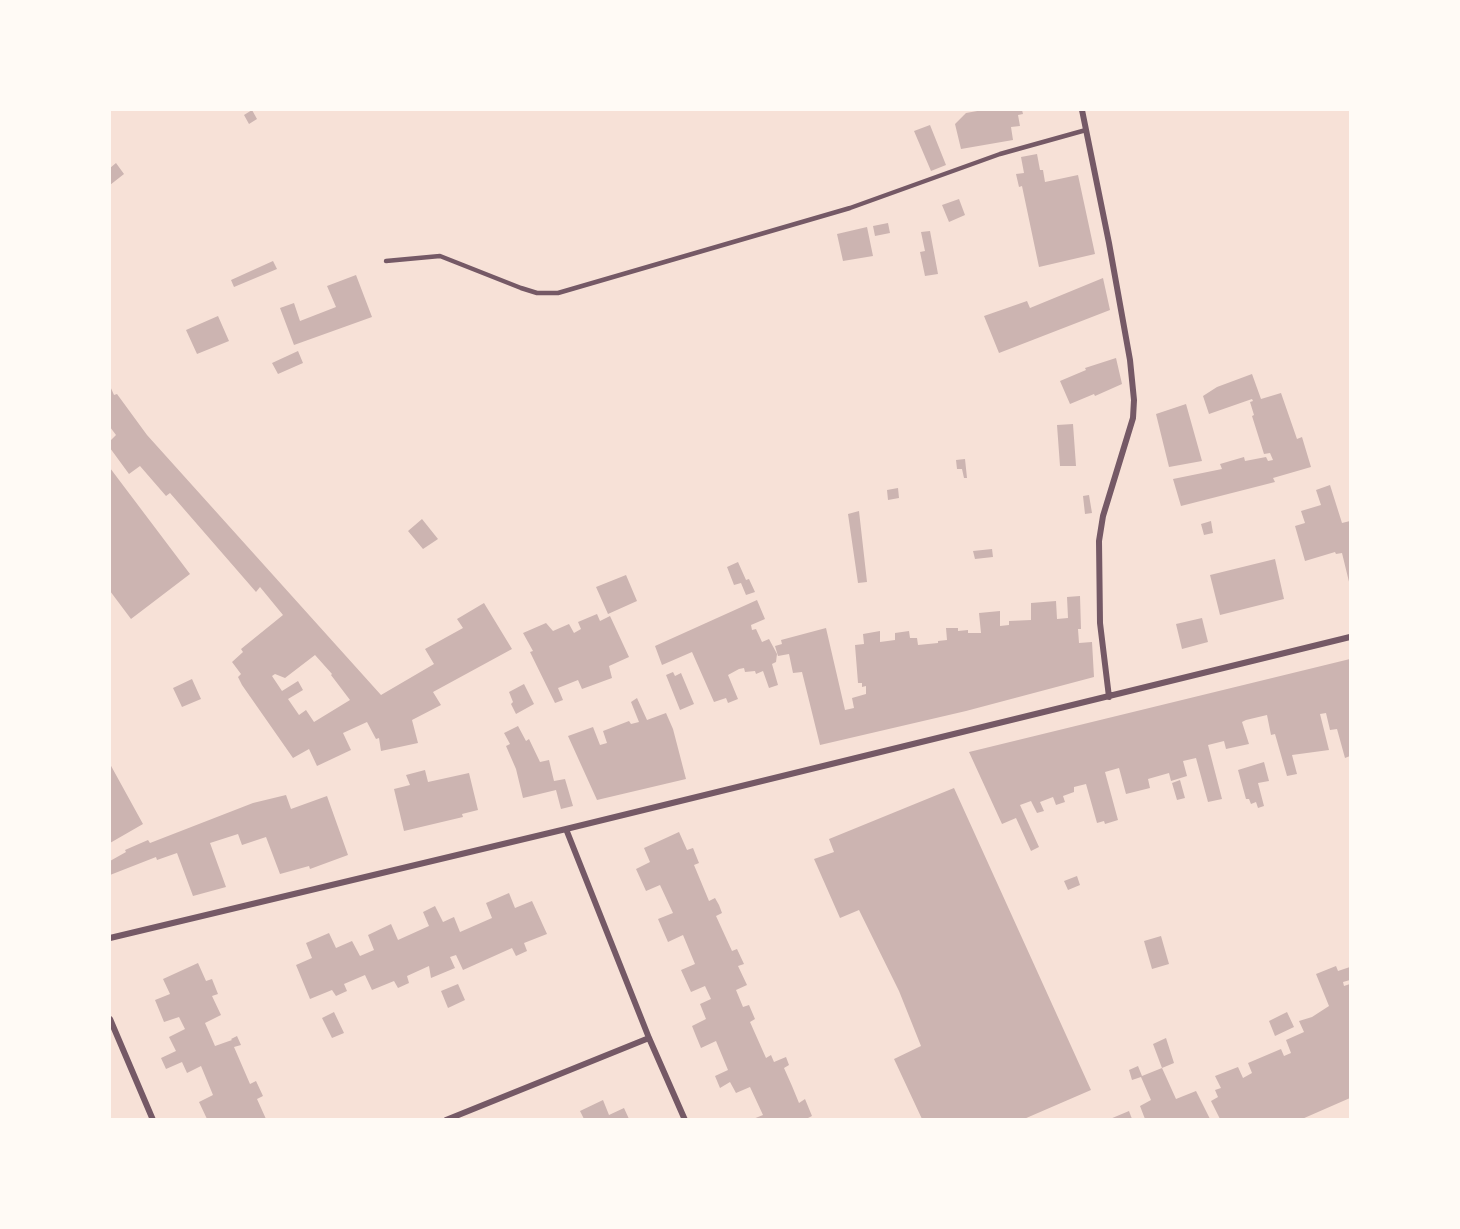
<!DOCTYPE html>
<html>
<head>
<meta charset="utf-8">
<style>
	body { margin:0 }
	#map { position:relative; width:1460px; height:1229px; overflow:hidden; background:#f7e1d7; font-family:Roboto,sans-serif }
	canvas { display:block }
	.frame { position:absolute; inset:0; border:111px solid #fffaf5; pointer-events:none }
</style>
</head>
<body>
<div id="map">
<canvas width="1460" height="1229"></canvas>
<div class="frame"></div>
</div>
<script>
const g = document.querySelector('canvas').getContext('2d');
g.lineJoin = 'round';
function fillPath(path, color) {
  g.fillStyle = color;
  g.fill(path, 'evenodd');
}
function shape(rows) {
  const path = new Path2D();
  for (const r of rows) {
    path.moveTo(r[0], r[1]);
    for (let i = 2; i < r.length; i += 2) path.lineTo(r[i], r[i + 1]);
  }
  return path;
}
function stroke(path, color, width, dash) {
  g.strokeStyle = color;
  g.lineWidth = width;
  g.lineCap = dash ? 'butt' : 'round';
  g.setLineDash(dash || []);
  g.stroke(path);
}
fillPath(shape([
	[252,110,257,119,249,124,244,115],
	[983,110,1022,110,1023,114,1018,115,1020,126,1011,127,1013,140,961,149,955,124,966,113],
	[930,125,946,165,931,171,914,131],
	[1037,154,1040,170,1043,170,1045,182,1078,175,1095,254,1039,267,1022,186,1019,187,1016,174,1024,173,1021,157],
	[116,163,124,174,110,185,110,168],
	[959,199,965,215,949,222,942,205],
	[888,223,890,233,875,236,873,226],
	[867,227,873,256,843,261,837,234],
	[930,231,938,274,925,276,920,252,925,251,921,232],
	[273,261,277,269,234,287,231,280],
	[356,275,372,317,294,345,280,308,294,303,300,321,336,307,327,286],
	[1103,278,1110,310,999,353,984,316,1027,301,1030,308],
	[218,316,229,341,197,354,186,330],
	[298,351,303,363,278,374,272,363],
	[1116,358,1122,384,1095,396,1094,394,1070,404,1060,381,1086,370,1085,368],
	[1252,374,1261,399,1281,393,1297,439,1302,437,1311,467,1273,478,1275,482,1181,506,1173,479,1222,469,1220,464,1244,457,1245,461,1266,457,1268,461,1273,460,1270,453,1264,454,1252,416,1254,415,1250,402,1253,401,1252,399,1209,414,1203,396,1217,387],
	[110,386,114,395,117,394,147,435,381,695,434,664,425,649,463,628,457,619,484,603,512,649,433,692,441,705,412,720,418,743,381,751,379,738,376,739,367,722,343,733,351,750,317,766,309,749,293,758,242,685,238,677,241,674,232,662,243,652,241,649,283,615,260,587,256,592,170,493,166,496,140,466,129,474,110,448,110,441,116,435,110,427],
	[315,655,332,674,331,675,350,700,314,722,306,710,299,715,288,699,303,690,298,681,282,691,272,676,275,674,285,678],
	[1186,404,1202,461,1169,467,1156,414],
	[1073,424,1076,466,1060,466,1057,425],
	[965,459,967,478,964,478,962,469,957,469,956,460],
	[110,468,190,574,131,619,110,591],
	[1330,485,1342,523,1350,521,1350,586,1342,553,1336,554,1335,552,1305,561,1295,526,1305,523,1301,511,1321,505,1316,490],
	[898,488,899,498,888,500,887,490],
	[1089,495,1092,513,1085,514,1083,496],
	[859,511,867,582,858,583,848,514],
	[422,519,438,539,423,549,408,531],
	[1211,521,1213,533,1204,535,1201,524],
	[992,549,993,557,975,559,973,551],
	[1275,559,1284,599,1220,615,1210,575],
	[738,562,746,580,749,579,755,592,746,595,741,583,734,585,727,567],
	[626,575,637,601,608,614,596,587],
	[1080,596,1081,629,1078,629,1079,643,1092,642,1094,677,966,711,820,745,802,672,793,673,789,654,778,656,775,646,782,644,781,640,826,628,845,710,854,708,852,698,866,694,866,686,862,687,862,683,858,683,855,645,864,644,863,634,880,631,880,642,895,640,895,633,909,631,910,638,917,638,918,645,938,643,938,641,947,640,946,628,958,628,958,631,968,630,968,633,981,633,979,613,1000,611,1000,626,1009,625,1009,621,1031,620,1031,603,1056,601,1057,619,1068,618,1067,597],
	[757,600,765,619,751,625,752,630,756,629,762,642,769,639,777,654,776,662,772,664,778,685,769,688,763,671,756,674,755,671,745,672,744,668,739,669,728,675,738,699,728,703,726,698,714,702,692,652,662,665,655,646],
	[597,614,600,621,610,616,629,657,609,666,612,678,582,689,578,680,558,688,563,700,555,703,530,652,533,651,523,633,546,623,553,631,569,624,574,633,581,629,578,622],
	[1202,618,1208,642,1182,649,1176,624],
	[1350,659,1350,756,1345,758,1337,729,1330,730,1326,713,1320,714,1329,750,1292,755,1297,774,1287,776,1275,734,1271,735,1267,715,1246,720,1242,722,1249,744,1226,749,1224,741,1208,745,1222,799,1208,802,1196,758,1183,761,1187,776,1171,781,1169,773,1148,779,1150,788,1126,794,1119,768,1105,772,1118,820,1105,824,1104,821,1097,823,1086,784,1074,787,1074,792,1063,796,1065,802,1056,805,1053,797,1040,802,1044,811,1037,813,1031,801,1020,805,1039,847,1031,851,1016,818,1002,824,969,752],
	[673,672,675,676,681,673,694,704,680,710,666,675],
	[192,679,201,699,182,707,173,688],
	[524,684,534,704,516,714,511,704,513,702,509,692],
	[637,698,647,720,666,713,673,729,686,779,597,800,568,736,593,727,600,745,607,743,603,731,629,721,631,724,639,722,631,702],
	[518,726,526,741,529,739,540,762,549,760,554,781,565,779,573,806,561,809,556,790,523,798,516,769,506,746,510,744,504,733],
	[1264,762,1269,781,1258,783,1264,806,1258,808,1256,802,1251,804,1249,799,1246,799,1238,770],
	[110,764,143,824,110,843],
	[425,770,428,782,469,773,478,810,462,814,463,817,404,831,394,789,410,785,406,775],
	[1180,780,1185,798,1177,800,1172,783],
	[954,788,1091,1090,1024,1119,922,1119,894,1059,921,1046,899,991,859,910,840,918,814,859,834,852,829,839],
	[286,795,291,809,327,796,348,855,310,869,309,866,280,874,266,837,242,845,238,834,210,843,226,887,193,896,177,853,157,860,156,857,110,875,110,861,126,852,125,850,148,840,150,843,253,803],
	[679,832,687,850,693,848,699,863,694,865,709,901,715,898,719,905,722,913,716,916,732,951,737,949,744,964,738,966,747,985,736,990,743,1007,749,1005,755,1019,750,1022,766,1058,771,1055,774,1062,786,1057,789,1065,784,1068,792,1086,799,1103,805,1099,812,1116,806,1119,753,1119,763,1115,750,1087,736,1093,730,1082,720,1088,715,1076,728,1070,716,1041,701,1048,696,1036,692,1026,706,1019,700,1004,711,999,705,986,691,992,681,970,695,964,683,935,668,942,658,919,673,913,660,885,646,891,636,869,650,862,644,848],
	[1077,876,1080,885,1068,890,1064,881],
	[509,893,515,908,532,901,547,934,524,943,527,951,516,956,512,948,463,970,456,955,450,957,455,968,431,978,429,966,407,976,409,983,398,988,394,981,372,990,365,975,344,984,347,991,336,996,332,990,310,999,296,965,312,958,306,943,329,933,336,948,352,941,360,956,374,950,368,935,391,924,398,940,429,926,423,912,435,906,443,922,454,917,460,932,492,918,486,903],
	[1161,936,1169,964,1152,969,1144,941],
	[198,963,206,981,212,979,218,994,212,996,221,1015,205,1023,215,1046,232,1040,231,1039,237,1036,241,1045,234,1047,250,1084,256,1081,263,1096,257,1099,266,1119,224,1119,223,1118,207,1119,199,1102,213,1095,201,1066,187,1073,182,1062,166,1069,161,1058,176,1051,169,1037,185,1029,179,1017,164,1022,155,1000,170,994,163,979],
	[1336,966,1338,971,1350,967,1350,980,1343,982,1344,986,1350,984,1350,1098,1302,1119,1220,1119,1211,1101,1218,1097,1215,1090,1221,1088,1215,1076,1238,1067,1243,1078,1252,1073,1248,1063,1281,1049,1284,1056,1291,1053,1286,1040,1304,1032,1299,1021,1312,1017,1329,1006,1316,974],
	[458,984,465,1000,448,1008,441,991],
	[334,1012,344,1033,332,1038,322,1018],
	[1287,1012,1294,1027,1275,1036,1269,1021],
	[1166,1038,1174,1063,1162,1068,1153,1044],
	[1138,1066,1142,1076,1162,1068,1176,1099,1196,1091,1210,1119,1145,1119,1140,1106,1151,1100,1141,1077,1132,1080,1129,1070],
	[603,1100,609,1115,624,1108,629,1119,584,1119,580,1111],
	[1129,1111,1132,1119,1110,1119]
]), '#ccb4b1');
stroke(shape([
	[386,261,440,256,521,288,537,293,558,293,850,208,1000,154,1086,130]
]), '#755966', 4.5);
stroke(shape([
	[1082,110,1109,243,1130,360,1134,400,1133,418,1103,516,1099,541,1100,623,1109,697],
	[566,829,649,1038,685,1120],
	[110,938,566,829,1350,637],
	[110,1019,153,1120],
	[446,1120,649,1038]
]), '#755966', 6);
</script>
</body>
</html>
